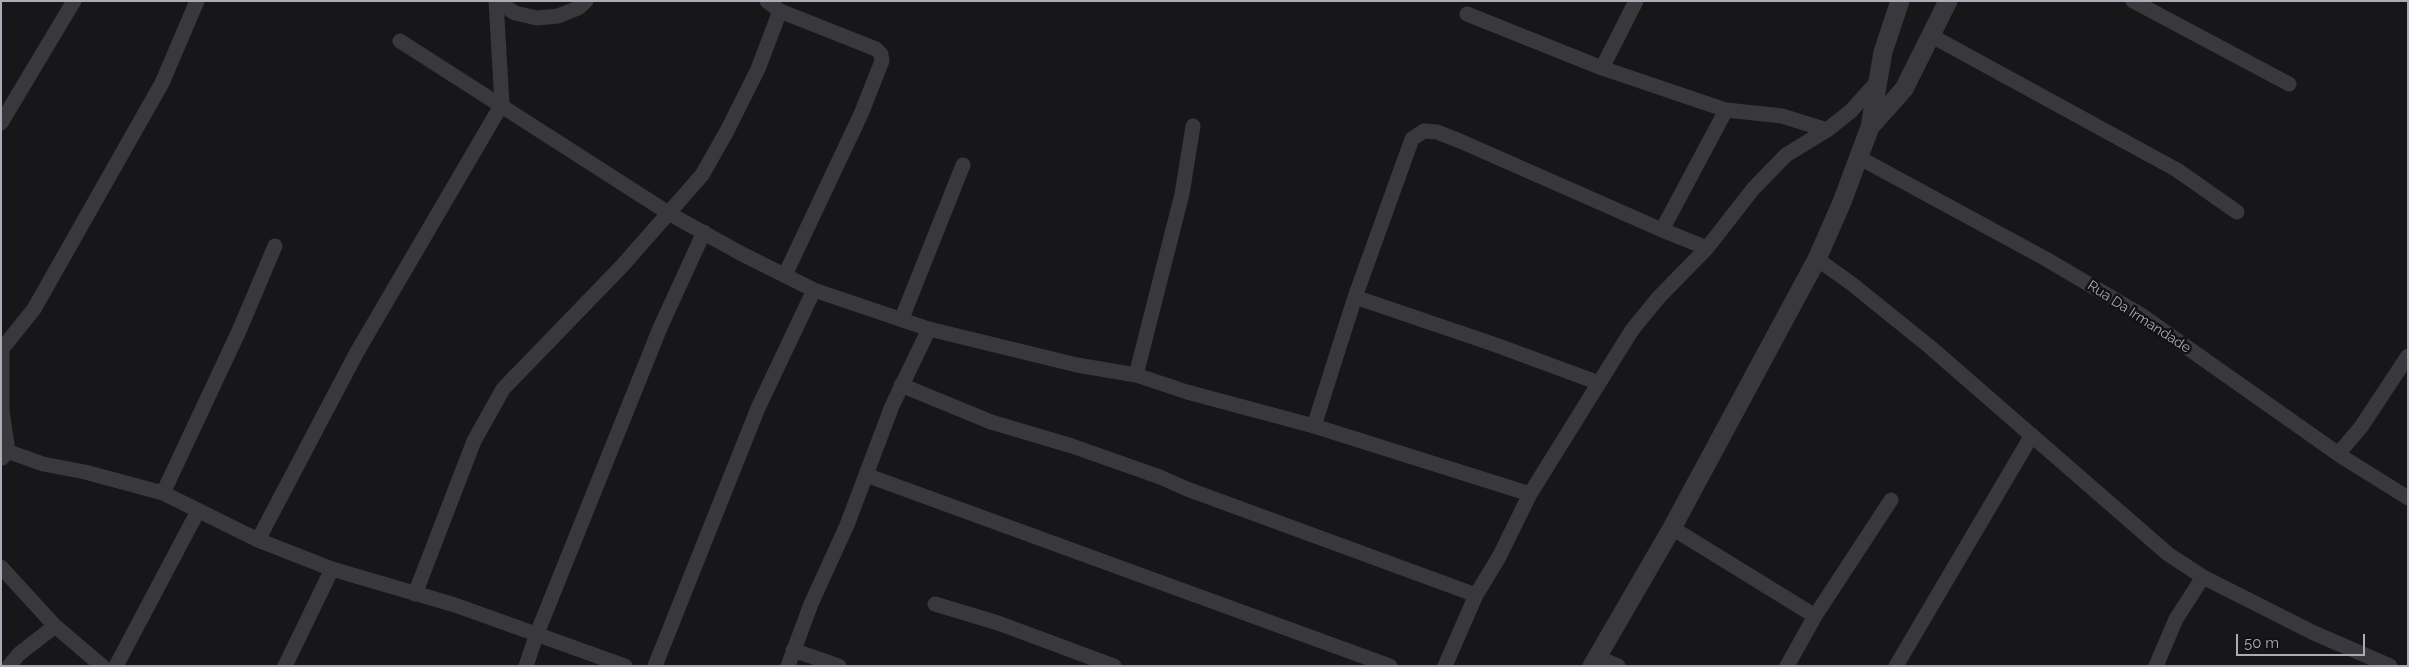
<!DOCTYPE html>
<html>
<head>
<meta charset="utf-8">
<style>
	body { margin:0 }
	#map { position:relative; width:2409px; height:667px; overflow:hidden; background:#171618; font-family:Raleway,sans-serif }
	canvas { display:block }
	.frame { position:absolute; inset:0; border:2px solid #aaacb7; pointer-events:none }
	.scale { position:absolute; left:2236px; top:634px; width:129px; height:22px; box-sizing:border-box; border:2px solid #aaacb7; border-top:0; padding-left:6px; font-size:15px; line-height:18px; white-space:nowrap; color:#aaacb7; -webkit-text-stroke:4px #121113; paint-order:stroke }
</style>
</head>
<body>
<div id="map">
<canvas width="2409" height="667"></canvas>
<div class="frame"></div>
<div class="scale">50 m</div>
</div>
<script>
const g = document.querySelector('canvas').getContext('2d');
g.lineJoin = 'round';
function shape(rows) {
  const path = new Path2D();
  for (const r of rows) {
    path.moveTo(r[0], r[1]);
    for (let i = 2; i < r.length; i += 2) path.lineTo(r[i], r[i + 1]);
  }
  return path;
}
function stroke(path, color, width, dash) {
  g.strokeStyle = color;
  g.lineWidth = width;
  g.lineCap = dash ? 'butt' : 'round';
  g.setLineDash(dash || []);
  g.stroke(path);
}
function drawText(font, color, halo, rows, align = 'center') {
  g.font = font + ' Raleway,sans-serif';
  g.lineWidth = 5;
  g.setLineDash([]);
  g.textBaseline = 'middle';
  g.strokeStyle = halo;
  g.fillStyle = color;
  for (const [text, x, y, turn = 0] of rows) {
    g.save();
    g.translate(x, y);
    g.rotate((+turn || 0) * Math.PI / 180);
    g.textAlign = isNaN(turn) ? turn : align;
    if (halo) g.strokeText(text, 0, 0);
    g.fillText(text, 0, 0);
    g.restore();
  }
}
stroke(shape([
	[497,1,515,13,537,18,558,16,578,8,586,1],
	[767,1,780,11,876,49,881,54,882,61,861,114,785,275],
	[2133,1,2289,84],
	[1467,14,1602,68,1726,110],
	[1930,35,2177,170,2237,212],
	[400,41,670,214,740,253,814,290,929,329,1077,365,1136,375,1187,392,1314,426,1530,494],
	[1602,68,1636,1],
	[1,123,74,1],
	[1858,157,2046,259,2141,315,2344,458,2408,498],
	[1662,230,1726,110,1782,116,1827,130],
	[1817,259,1852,284,1930,347,2168,554,2203,577,2314,633,2390,666],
	[1355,297,1496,345,1599,383],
	[902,318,963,165],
	[1,350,34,309,162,83,197,1],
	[2,350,2,411,8,451,2,458],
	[1136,375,1182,194,1193,126],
	[901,385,991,422,1072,446,1160,477,1187,489,1476,595],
	[1314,426,1355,297,1412,139,1424,131,1437,132,1460,141,1662,230,1707,248],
	[1,449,43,464,85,472,163,493,258,540,332,569,455,605,625,666],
	[2338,454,2361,427,2408,356],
	[866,475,1390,666],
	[163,493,239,331,275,246],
	[1672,528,1815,616],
	[258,540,357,352,502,104,496,1],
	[1,567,55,626,102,666],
	[415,594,474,441,503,389,622,266,702,175,727,131,758,69,780,11],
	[935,604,998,623,1114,666],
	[793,650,839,666],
	[1596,657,1618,666],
	[9,666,19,654,55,626],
	[116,666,198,511],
	[285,666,332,569],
	[526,666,536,636,660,328,704,232],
	[655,666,758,408,814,290],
	[788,666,811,604,847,525,892,406,929,329],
	[1445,666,1476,595,1499,557,1530,494,1632,330,1659,297,1707,248,1753,189,1786,155,1827,130,1851,111,1876,83],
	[1787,666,1815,616,1891,500],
	[1896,666,2032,435],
	[2156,666,2176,619,2203,577]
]), '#38383d', 15);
stroke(shape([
	[1870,127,1904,89,1948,1],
	[1592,666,1672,528,1817,259,1842,202,1870,127,1883,52,1900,1]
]), '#38383d', 19);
drawText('14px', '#aaacb7', '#121113', [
	["Rua Da Irmandade",2139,317,33]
]);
</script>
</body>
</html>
